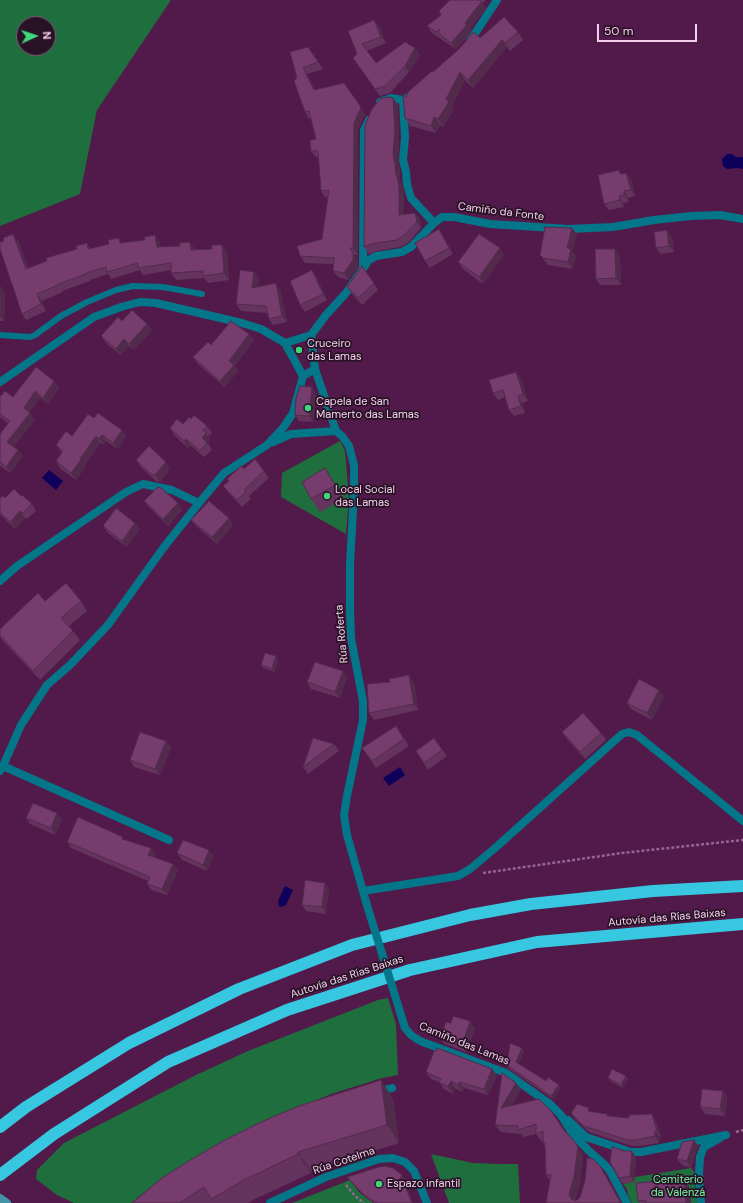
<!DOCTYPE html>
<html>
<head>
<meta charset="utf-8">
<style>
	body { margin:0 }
	#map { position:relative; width:743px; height:1203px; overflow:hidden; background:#511a4a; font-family:"DM Sans",sans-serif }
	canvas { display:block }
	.north { position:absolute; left:16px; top:16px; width:40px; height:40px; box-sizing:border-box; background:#291126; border:1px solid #795d75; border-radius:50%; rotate:87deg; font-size:11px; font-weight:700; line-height:16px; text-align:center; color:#f2d0eb }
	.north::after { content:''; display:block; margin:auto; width:14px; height:18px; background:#3fd77d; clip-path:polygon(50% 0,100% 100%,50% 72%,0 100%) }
	.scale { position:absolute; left:597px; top:24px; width:100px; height:18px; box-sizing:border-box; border:2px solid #f2d0eb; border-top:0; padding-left:5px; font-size:12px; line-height:14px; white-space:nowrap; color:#f2d0eb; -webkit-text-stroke:3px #291126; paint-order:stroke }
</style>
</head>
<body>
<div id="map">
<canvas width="743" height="1203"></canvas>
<div class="north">N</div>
<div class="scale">50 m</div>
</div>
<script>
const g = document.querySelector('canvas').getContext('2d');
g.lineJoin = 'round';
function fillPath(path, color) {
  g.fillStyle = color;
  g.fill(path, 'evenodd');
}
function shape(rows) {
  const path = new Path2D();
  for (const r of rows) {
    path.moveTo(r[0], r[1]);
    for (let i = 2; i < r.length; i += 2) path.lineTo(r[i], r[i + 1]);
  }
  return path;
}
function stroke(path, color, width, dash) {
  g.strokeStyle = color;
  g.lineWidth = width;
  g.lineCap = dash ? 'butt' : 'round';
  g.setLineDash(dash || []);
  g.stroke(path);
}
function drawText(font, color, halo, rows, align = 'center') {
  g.font = font + ' "DM Sans",sans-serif';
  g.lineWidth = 3.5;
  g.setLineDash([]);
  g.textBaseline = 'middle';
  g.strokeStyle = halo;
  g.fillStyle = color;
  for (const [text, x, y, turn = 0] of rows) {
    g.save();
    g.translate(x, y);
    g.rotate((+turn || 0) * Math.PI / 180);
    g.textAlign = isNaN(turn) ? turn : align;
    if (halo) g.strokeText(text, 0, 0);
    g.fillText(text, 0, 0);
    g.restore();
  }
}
fillPath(shape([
	[0,0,171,0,97,110,80,194,0,226],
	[24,24,48,24,48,48,24,48],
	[340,441,345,451,349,498,346,534,281,497,282,473],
	[388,998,396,1024,398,1075,382,1078,331,1094,232,1136,149,1189,131,1203,74,1203,57,1195,36,1179,37,1170,64,1143,196,1075,248,1051,378,1000],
	[431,1154,473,1163,499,1164,518,1164,520,1203,449,1203],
	[691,1168,694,1172,697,1203,632,1203,628,1195,627,1189,623,1184,634,1182,635,1177],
	[350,1180,360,1193,373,1203,292,1203]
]), '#1f6e3e');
fillPath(shape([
	[727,154,732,154,736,157,743,157,743,169,738,168,727,169,723,166,722,159],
	[49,470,63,481,56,490,42,478],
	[400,767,405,775,389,786,383,778],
	[285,886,293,890,286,905,281,907,279,906,278,901]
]), '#0f005b');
stroke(shape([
	[483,873,622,853,743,840],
	[736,1132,743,1130],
	[346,1185,355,1196,364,1203]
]), '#95678e', 2.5, [3, 2]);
stroke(shape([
	[0,335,30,337,35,335,61,316,87,302,116,290,133,286,163,287,202,294]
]), '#037789', 6);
stroke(shape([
	[470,41,497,0],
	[412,95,403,100,405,138,403,160,406,172,407,184,411,198,434,223],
	[380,102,391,98,403,100],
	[363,266,364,130,369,120],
	[311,335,315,369,336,431,342,436,349,446,354,465,354,492,350,565,350,608,351,638,363,701,363,720,347,796,344,815,347,835,366,902],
	[285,343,311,335,326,315,346,293,369,260,376,256,402,252,411,247,434,223,442,217,454,217,490,224,569,229,613,227,654,220,691,216,720,215,743,219],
	[0,382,94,317,121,307,140,302,156,303,242,323,261,329,285,343,303,376],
	[273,442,291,434,336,431],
	[0,581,17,566,126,492,143,484,172,490,199,503],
	[3,766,169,840],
	[0,771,3,766,21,725,47,685,70,665,108,625,164,547,199,503,224,473,267,445,283,428,293,413,303,376,315,369],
	[363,891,458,876,470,869,494,849,622,734,629,732,637,735,743,821],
	[405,1028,411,1035,420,1041,506,1073,550,1104,561,1115,573,1134,589,1151,605,1165,610,1171,627,1203],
	[377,1092,392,1088],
	[568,1120,586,1137,631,1152,641,1152,726,1135],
	[270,1203,326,1177,379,1159,393,1158,405,1162,414,1171,427,1203],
	[701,1203,699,1173,700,1157,704,1147,720,1138]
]), '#037789', 8);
stroke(shape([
	[0,1198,7,1203]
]), '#4395a5', 8);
stroke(shape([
	[0,1127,26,1107,129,1043,239,989,352,945,470,915,531,904,653,891,743,886],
	[0,1175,54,1134,168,1062,287,1010,410,970,537,942,743,924]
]), '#38c7e0', 12);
stroke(shape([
	[366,902,405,1028]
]), '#037789', 8);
fillPath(shape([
	[450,0,486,0,482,3,486,8,470,29,471,30,471,33,456,49,442,40,441,39,431,32,427,26,441,15],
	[379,26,386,43,367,51,376,63,415,48,420,55,409,72,390,93,380,96,353,58,357,54,348,31],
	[518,32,523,40,510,51,507,47,473,88,465,80,452,106,454,109,443,127,440,125,436,133,410,126,405,118,406,97,433,72,480,38],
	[290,52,313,53,323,69,307,74,315,90,365,114,358,130,358,255,354,255,358,260,358,267,348,280,338,277,333,271,334,264,305,263,300,256,322,239,328,197,325,197,321,191,319,157,316,157,311,151,316,139,311,118,309,119,305,112,297,78],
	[393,98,398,105,399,139,398,160,400,171,400,180,401,182,404,193,403,215,415,213,420,220,421,228,408,243,400,247,375,251,369,254,364,247],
	[619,170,621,174,626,173,631,179,635,196,628,198,629,202,623,203,624,207,609,210,604,204],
	[439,229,443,236,453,254,430,268,425,261],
	[577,234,572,251,576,256,572,269,548,265,540,255],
	[672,236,674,252,661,254,656,248],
	[18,240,28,268,77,249,87,243,90,249,122,243,160,242,160,247,195,249,195,250,227,251,229,280,208,283,204,278,176,280,171,273,171,270,143,275,140,270,111,279,108,274,90,280,90,281,62,291,63,292,42,301,46,311,26,320,22,314],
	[504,255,483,284,463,269,458,262],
	[620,255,621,285,600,285,596,279],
	[362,266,378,290,362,305,352,294,347,287],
	[312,270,316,276,327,300,305,312,300,305],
	[254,272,259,278,258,287,280,290,287,322,273,325,269,319,267,313,241,311,236,304],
	[0,286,5,293,4,321,0,321],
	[122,321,147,324,152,330,134,350,129,346,120,355,106,343,101,336],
	[249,334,254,340,235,366,238,371,225,387,198,364,193,357,211,345],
	[521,378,528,401,522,403,525,413,514,416,509,410,505,397,498,400,493,393],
	[54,381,59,388,48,404,40,397,29,413,35,420,14,446,23,456,10,473,0,466,0,434,8,423,0,417,0,395,1,396,13,397],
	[316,394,313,422,299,421,295,415],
	[94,418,126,436,118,449,106,441,104,445,100,443,85,465,86,466,76,480,60,468,56,461,62,453,56,445,72,436],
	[191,419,207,426,212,433,208,436,210,440,208,443,212,450,204,457,190,445,188,448,174,435,170,428,183,424],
	[136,460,170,469,160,482,156,481,141,467],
	[325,468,333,481,344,498,320,512,311,499],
	[244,469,264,471,269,478,249,496,251,499,242,507,228,492,223,486,229,481,227,479],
	[21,496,32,504,36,511,27,519,25,518,15,529,0,514,0,498],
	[144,501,178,503,182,510,168,526,149,507],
	[229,518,233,525,217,544,196,526,191,520],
	[135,523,140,529,127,547,108,533,103,526],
	[45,601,81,601,87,611,69,626,73,631,80,640,40,680,3,641,0,637,0,629],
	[276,656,278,660,275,672,263,668,261,665],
	[347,677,340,698,311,689,307,682],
	[390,682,414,682,418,710,374,720,369,713],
	[659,690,664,696,652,720,631,709,627,703],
	[396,726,409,746,376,768,362,748],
	[562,732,601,733,606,740,585,759,567,739],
	[434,738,447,756,428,770,416,751],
	[166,741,171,748,160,775,134,767,130,760],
	[334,744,339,751,308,774,303,767],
	[57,813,62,820,55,835,30,824,26,818],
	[125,840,156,855,155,858,173,864,178,870,167,895,151,890,147,884,148,881,71,848,67,842],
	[177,853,214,856,207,871,182,860],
	[325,883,329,890,326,914,306,911,302,905],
	[451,1023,475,1028,466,1052,445,1044,440,1038],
	[524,1051,518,1064,546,1081,561,1088,556,1094,557,1095,553,1099,509,1069,507,1065],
	[492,1069,497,1076,488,1095,464,1088,462,1092,455,1088,453,1094,444,1089,439,1082,431,1079,426,1072],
	[608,1078,628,1079,623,1088,610,1081],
	[381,1080,393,1099,399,1143,311,1171,311,1173,257,1198,248,1203,132,1203],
	[516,1083,521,1090,512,1105,551,1111,565,1131,575,1142,580,1150,583,1155,580,1185,575,1200,576,1201,605,1174,622,1203,546,1203,550,1180,546,1175,545,1147,543,1142,543,1141,541,1141,536,1134,524,1137,521,1134,501,1132,495,1125],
	[723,1091,727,1098,725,1116,705,1114,700,1107],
	[591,1111,609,1116,629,1118,652,1114,656,1121,661,1137,660,1137,659,1143,640,1146,632,1146,589,1132,576,1120,571,1113],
	[694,1140,698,1146,691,1168,682,1165,677,1159],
	[625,1151,632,1151,636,1158,634,1182,623,1184,619,1178],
	[347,1177,404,1179,402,1182,404,1183,407,1187,413,1203,374,1203,367,1198],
	[684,1179,689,1187,691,1203,640,1203,638,1201]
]), '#65345e');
fillPath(shape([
	[481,2,486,8,470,29,471,30,471,33,456,49,451,43,465,23],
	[374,20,379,26,386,43,381,37],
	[502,40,507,47,473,88,468,80],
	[415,48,420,55,409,72,405,66],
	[303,68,307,74,318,97,314,90],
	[460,72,465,80,452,106,454,109,443,127,438,119,446,99],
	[393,98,398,105,399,139,398,160,400,171,400,180,401,182,404,193,403,222,399,215,393,153],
	[361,107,365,114,358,130,358,255,353,248,354,123],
	[434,117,440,125,436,133,431,126],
	[626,173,631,179,635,196,631,190],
	[624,191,628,198,629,202,624,195],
	[619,196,623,203,624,207,620,200],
	[415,213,420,220,421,228,417,222],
	[572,228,577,234,572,251,576,256,572,269,568,262,567,248],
	[439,229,443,236,453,254,449,248],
	[667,230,672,236,674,252,669,246],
	[13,234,18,240,31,276,26,269],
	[155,235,160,242,161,254,157,247],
	[190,242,195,249,195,257,191,250],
	[222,245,227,251,229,280,224,273],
	[500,248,504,255,483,284,479,277],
	[615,249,620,255,621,285,616,278],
	[353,253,358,260,358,267,348,280,344,273],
	[312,270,316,276,327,300,323,294],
	[254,272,259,278,257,294,252,288],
	[276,283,280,290,287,322,282,316],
	[1,287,5,293,4,321,0,316],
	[37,294,42,301,46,311,41,304],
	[147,324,152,330,134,350,129,344],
	[249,334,254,340,235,366,238,371,225,387,220,381,229,361],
	[124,339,129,346,120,355,116,349],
	[516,372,521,378,528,401,523,394],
	[54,381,59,388,48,404,43,398],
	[312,387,316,394,313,422,309,416],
	[35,391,40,397,28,415,24,408],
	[518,396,522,403,525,413,521,406],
	[30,413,35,420,12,448,7,442],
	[122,430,126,436,118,449,113,443],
	[206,433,210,440,208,443,202,438],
	[102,435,106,441,104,445,99,439],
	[96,436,100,443,85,465,86,466,76,480,71,473],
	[186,439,190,445,188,448,184,441],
	[18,450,23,456,10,473,6,467],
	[166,462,170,469,160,482,155,475],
	[178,503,182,510,168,526,163,519],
	[20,511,25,518,15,529,10,522],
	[229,518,233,525,217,544,212,537],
	[135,523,140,529,127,547,122,541],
	[276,656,278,660,275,672,272,669],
	[343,671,347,677,340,698,335,692],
	[409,675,414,682,418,710,414,704],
	[659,690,664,696,652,720,647,713],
	[166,741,171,748,160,775,155,769],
	[57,813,62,820,55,835,51,828],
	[151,848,156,855,153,862,148,855],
	[209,850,214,856,207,871,203,865],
	[173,864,178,870,167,895,162,889],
	[325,883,329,890,326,914,322,907],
	[470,1021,475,1028,466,1052,462,1046],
	[522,1048,524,1051,518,1065,516,1062],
	[492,1069,497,1076,488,1095,484,1089],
	[626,1076,628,1079,623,1088,621,1085],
	[381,1080,393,1099,399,1143,387,1125],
	[451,1081,455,1088,453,1094,448,1087],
	[459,1082,464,1088,462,1092,458,1085],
	[516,1083,521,1090,506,1115,501,1108],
	[559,1085,561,1088,556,1094,557,1095,553,1099,551,1096,554,1091],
	[723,1091,727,1098,725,1116,720,1109],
	[652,1114,656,1121,661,1137,657,1131],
	[655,1131,660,1137,659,1143,655,1136],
	[694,1140,698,1146,691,1168,687,1161],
	[575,1142,580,1150,583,1155,580,1185,575,1202,571,1199,569,1194],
	[632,1151,636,1158,634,1182,630,1176],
	[298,1152,311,1171,311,1173,298,1154],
	[600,1166,605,1174,622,1203,620,1203],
	[402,1175,404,1179,401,1183,399,1180],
	[684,1179,689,1187,691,1203,686,1203],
	[404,1183,407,1187,413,1203,412,1203]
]), '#522a4c');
const building = shape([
	[450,0,479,0,481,2,465,23,466,24,466,26,451,43,438,33,440,29,436,32,427,26,441,15,439,11,450,0],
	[504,17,518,32,505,43,502,40,468,80,460,72,446,99,449,102,438,119,434,117,431,126,405,118,403,95,406,97,408,92,432,71,433,72,459,49,474,32,480,38,504,17],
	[374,20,381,37,362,44,376,63,405,42,415,48,405,66,385,86,375,89,353,58,357,54,348,31,374,20],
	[308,47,318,62,303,68,314,90,344,83,361,107,354,123,353,248,350,248,353,253,353,260,344,273,333,271,334,258,300,256,297,246,322,239,329,190,321,191,318,151,311,151,310,140,316,139,309,111,305,112,294,81,297,78,290,52,308,47],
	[387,97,393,98,395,132,393,153,395,164,396,175,397,175,399,187,399,215,415,213,417,222,403,236,396,240,371,244,364,247,365,125,372,109,380,99,387,97],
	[619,170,620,174,626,173,631,190,624,191,624,195,619,196,620,200,604,204,598,175,619,170],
	[545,227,572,228,567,248,571,249,568,262,543,258,540,255,545,227],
	[439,229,449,248,425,261,415,243,439,229],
	[667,230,669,246,656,248,654,232,667,230],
	[13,234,26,269,47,261,46,258,77,249,76,246,87,243,88,249,109,244,108,240,119,238,120,243,145,240,144,237,155,235,157,247,180,246,179,243,190,242,191,250,212,249,212,245,222,245,224,273,203,276,203,271,171,273,171,263,138,268,138,263,107,272,106,267,86,273,86,274,58,284,58,285,37,294,41,304,22,314,0,249,0,242,4,241,3,238,13,234],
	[479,234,500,248,479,277,458,262,479,234],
	[595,249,615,249,616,278,596,279,595,249],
	[362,266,374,283,358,298,347,287,362,266],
	[240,270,254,272,252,288,276,283,282,316,269,319,266,306,236,304,240,270],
	[312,270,323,294,300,305,290,281,312,270],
	[0,286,1,287,0,300,0,286],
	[132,310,147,324,129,344,124,339,116,349,101,336,118,317,122,321,132,310],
	[231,321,249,334,229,361,234,365,220,381,193,357,208,342,211,345,231,321],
	[36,367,54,381,43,398,35,391,24,408,30,413,7,442,18,450,6,467,0,462,0,434,10,421,0,414,0,395,1,396,5,391,13,397,36,367],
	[516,372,523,394,518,396,521,406,509,410,503,390,493,393,489,380,516,372],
	[300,386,312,387,309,416,295,415,296,398,300,386],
	[98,413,122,430,113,443,102,435,99,439,96,436,80,459,81,460,71,473,56,461,63,451,56,445,66,431,72,436,88,414,94,418,98,413],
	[194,415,207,426,203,430,206,433,202,438,207,443,200,451,186,439,184,441,170,428,177,419,183,424,189,417,191,419,194,415],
	[149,446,166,462,155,475,151,474,136,460,149,446],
	[255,459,264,471,244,490,246,492,237,500,223,486,229,481,227,479,241,466,244,469,255,459],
	[325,468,335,485,311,499,302,482,325,468],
	[158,487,161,488,178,503,163,519,144,501,158,487],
	[14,489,21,496,22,495,32,504,23,513,20,511,10,522,0,512,0,498,3,496,5,498,14,489],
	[209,501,229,518,212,537,191,520,209,501],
	[116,508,135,523,122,541,103,526,116,508],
	[66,583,81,601,61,618,73,631,33,671,0,635,0,629,38,593,45,601,66,583],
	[265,653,276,656,272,669,261,665,265,653],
	[315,662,343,671,335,692,307,682,315,662],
	[409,675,414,704,369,713,367,684,390,682,389,679,409,675],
	[639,679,659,690,647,713,627,703,639,679],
	[583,713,601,733,580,752,562,732,583,713],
	[396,726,404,739,372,761,362,748,396,726],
	[140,732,166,741,155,769,130,760,140,732],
	[313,738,334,744,303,767,313,738],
	[434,738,442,750,424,763,416,751,434,738],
	[33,803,57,813,51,828,26,818,33,803],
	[78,817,123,837,122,839,151,848,148,855,173,864,162,889,147,884,150,877,67,842,78,817],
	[183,840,209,850,203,865,177,853,183,840],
	[305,880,325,883,322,907,302,905,305,880],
	[453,1016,470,1021,462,1046,440,1038,446,1022,451,1023,453,1016],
	[510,1043,522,1048,516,1062,546,1081,548,1077,559,1085,554,1091,555,1091,551,1096,507,1065,510,1043],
	[437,1048,492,1069,484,1089,459,1082,458,1085,451,1081,448,1087,439,1082,441,1079,426,1072,434,1051,436,1051,437,1048],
	[612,1069,626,1076,621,1085,608,1078,612,1069],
	[502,1073,516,1083,501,1108,539,1099,551,1111,563,1129,575,1142,578,1147,574,1177,569,1194,571,1199,576,1201,580,1197,585,1180,587,1158,593,1159,600,1166,619,1200,620,1203,546,1203,551,1175,546,1175,545,1142,543,1142,543,1131,536,1134,536,1124,518,1130,518,1126,495,1125,502,1073],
	[381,1080,387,1125,298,1152,298,1154,244,1180,211,1199,204,1187,180,1203,132,1203,162,1178,187,1162,223,1141,261,1122,299,1106,381,1080],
	[702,1089,723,1091,720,1109,700,1107,702,1089],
	[577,1104,589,1108,588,1111,607,1114,607,1116,629,1118,629,1115,652,1114,657,1131,655,1131,655,1136,636,1140,627,1140,584,1126,571,1113,577,1104],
	[694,1140,687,1161,677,1159,682,1142,694,1140],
	[612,1147,625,1151,632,1151,630,1176,619,1178,610,1162,612,1147],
	[385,1166,393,1168,402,1175,399,1180,404,1183,412,1203,377,1203,364,1195,347,1177,379,1167,385,1166],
	[684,1179,686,1203,646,1203,646,1200,638,1201,636,1183,684,1179]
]);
fillPath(building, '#753c6d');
stroke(building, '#522a4c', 1);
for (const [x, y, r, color] of [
	[299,350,4,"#3fd77d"],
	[308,408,4,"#3fd77d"],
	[327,496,4,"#3fd77d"],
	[379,1184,4,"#3fd77d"]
]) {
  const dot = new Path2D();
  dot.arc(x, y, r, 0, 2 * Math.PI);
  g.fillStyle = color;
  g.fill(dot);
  stroke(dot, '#291126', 1.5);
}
drawText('11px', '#f2d0eb', '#291126', [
	["Camiño da Fonte",501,212,7],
	["Rúa Roferta",342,634,-95],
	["Autovía das Rías Baixas",667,918,-5],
	["Autovía das Rías Baixas",347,977,-18],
	["Camiño das Lamas",464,1044,22],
	["Rúa Cotelma",344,1161,-19]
]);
drawText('11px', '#f2d0eb', '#291126', [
	["Cruceiro",307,344],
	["das Lamas",307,357],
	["Capela de San",316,402],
	["Mamerto das Lamas",316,415],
	["Local Social",335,490],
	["das Lamas",335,503],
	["Espazo infantil",387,1184]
], 'left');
drawText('11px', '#73faa2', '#291126', [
	["Cemiterio",678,1180],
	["da Valenzá",678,1193]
]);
</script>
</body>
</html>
